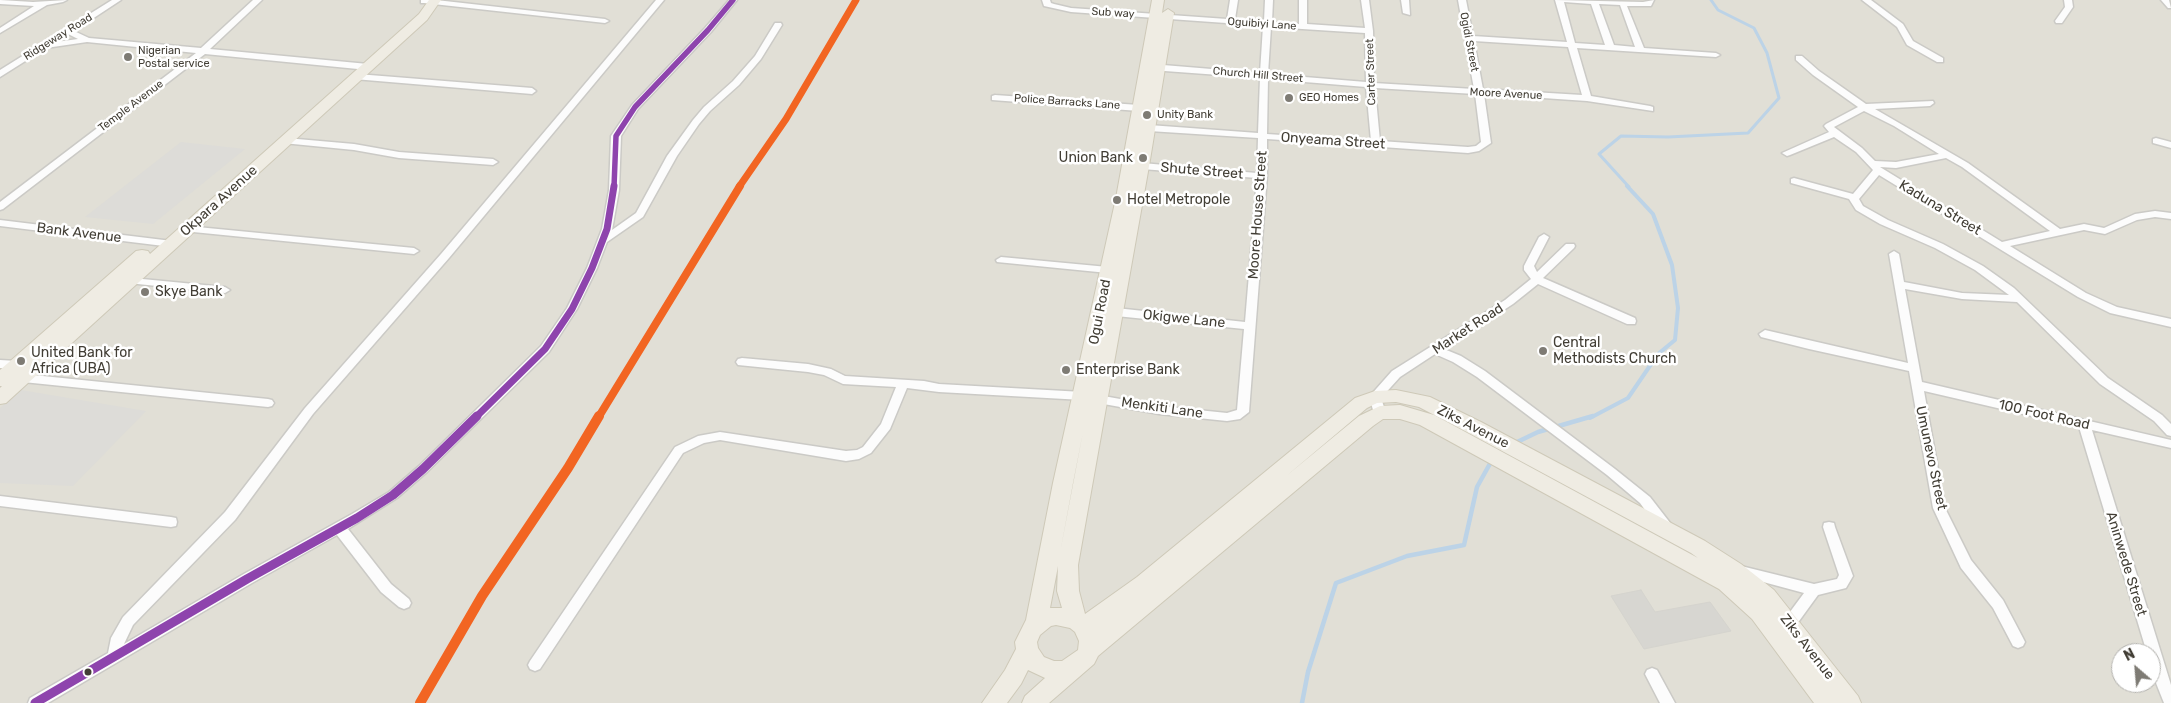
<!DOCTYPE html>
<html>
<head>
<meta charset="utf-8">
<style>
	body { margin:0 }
	#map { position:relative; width:2171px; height:703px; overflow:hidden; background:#edede8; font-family:Rubik,sans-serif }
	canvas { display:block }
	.north { position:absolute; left:2111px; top:643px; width:50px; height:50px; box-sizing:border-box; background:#fff; border:1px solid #b3b2ae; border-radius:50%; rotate:333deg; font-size:14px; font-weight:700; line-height:20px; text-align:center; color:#423e35 }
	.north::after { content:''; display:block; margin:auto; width:18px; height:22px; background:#7e7b74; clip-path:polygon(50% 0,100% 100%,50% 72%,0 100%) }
</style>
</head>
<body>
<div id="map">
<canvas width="2171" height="703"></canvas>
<div class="north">N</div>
</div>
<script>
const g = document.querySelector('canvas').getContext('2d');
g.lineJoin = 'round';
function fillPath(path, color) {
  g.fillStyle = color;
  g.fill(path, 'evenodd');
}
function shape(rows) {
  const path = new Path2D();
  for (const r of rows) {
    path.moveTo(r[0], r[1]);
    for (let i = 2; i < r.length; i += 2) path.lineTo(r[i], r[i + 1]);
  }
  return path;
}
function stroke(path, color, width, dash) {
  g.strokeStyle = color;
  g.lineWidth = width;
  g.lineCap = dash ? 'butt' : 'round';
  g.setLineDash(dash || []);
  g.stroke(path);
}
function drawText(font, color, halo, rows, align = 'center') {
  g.font = font + ' Rubik,sans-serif';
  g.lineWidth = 5;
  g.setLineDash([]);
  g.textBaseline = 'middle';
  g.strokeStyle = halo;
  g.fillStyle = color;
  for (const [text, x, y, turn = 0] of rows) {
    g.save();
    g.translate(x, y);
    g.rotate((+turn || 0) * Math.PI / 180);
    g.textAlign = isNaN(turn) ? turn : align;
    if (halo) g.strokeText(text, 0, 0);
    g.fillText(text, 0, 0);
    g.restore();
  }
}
fillPath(shape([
	[0,0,2171,0,2171,703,0,703],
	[2121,653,2151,653,2151,683,2121,683]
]), '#e1dfd6');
fillPath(shape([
	[181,142,245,149,153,224,85,217],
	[21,390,146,411,73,486,0,483,0,408]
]), '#dddcd8');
stroke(shape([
	[1629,187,1599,154,1621,136,1668,137,1748,133,1779,98,1767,53,1754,28,1718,10,1711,0]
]), '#bcd3e7', 3);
stroke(shape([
	[1590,418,1628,398,1658,354,1675,340,1678,308,1672,265,1653,214,1627,186]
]), '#bcd3e7', 4);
stroke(shape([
	[1515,443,1538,432,1593,416],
	[1302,703,1308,672,1336,583,1407,556,1464,545,1477,487,1492,460]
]), '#bcd3e7', 4.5);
const building = shape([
	[1641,590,1655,612,1710,602,1731,631,1644,649,1611,596,1641,590]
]);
fillPath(building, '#d7d6d1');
stroke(building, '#d5d4ce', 1);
const street = shape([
	[0,0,33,2,67,0,63,2,47,5,0,33,0,28,34,6,0,4,0,0],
	[112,0,121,0,74,31,89,38,201,48,253,0,262,0,210,49,368,64,372,67,368,70,205,54,3,209,0,210,0,202,196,53,87,42,46,48,0,77,0,70,112,0],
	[68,34,78,39,56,42,68,34],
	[421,0,436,0,605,19,609,21,605,23,424,3,421,3,421,0],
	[656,0,664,0,449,258,313,414,235,520,133,625,124,644,242,575,352,514,389,492,419,466,541,346,567,308,587,268,602,229,609,190,611,136,632,105,705,28,729,0,737,0,711,32,638,109,621,136,619,190,612,230,636,213,667,156,693,120,704,107,733,81,755,56,775,23,781,23,782,25,761,59,739,85,710,111,699,124,677,156,643,217,607,242,597,268,577,309,549,352,427,472,397,498,348,529,391,584,409,599,411,603,409,607,404,609,399,607,381,592,337,535,252,583,48,703,28,703,30,698,108,653,111,638,123,617,225,512,305,408,441,254,656,0],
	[1042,0,1050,0,1051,3,1054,4,1071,8,1227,19,1230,0,1238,0,1235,19,1264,21,1265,0,1273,0,1272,22,1299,24,1299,0,1307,0,1307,24,1365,28,1361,0,1369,0,1373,31,1374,83,1474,89,1458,0,1466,0,1473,36,1567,42,1555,0,1643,2,1654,0,1651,6,1627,6,1644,48,1716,53,1720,55,1716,57,1577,48,1591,96,1650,106,1653,107,1653,111,1587,101,1484,94,1491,143,1479,151,1468,153,1267,139,1267,176,1249,412,1240,419,1227,421,1159,414,1098,403,1094,402,1092,399,1094,396,1098,395,1159,406,1227,413,1237,410,1244,329,1116,316,1111,312,1116,308,1245,322,1257,178,1142,169,1137,166,1142,163,1257,173,1258,138,1149,131,1144,128,1149,125,1258,133,1260,78,1151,70,1147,67,1151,64,1260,73,1263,26,1233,24,1230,25,1226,23,1071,12,1044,6,1042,0],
	[1564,2,1591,4,1605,45,1575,43,1564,2],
	[1599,4,1620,5,1635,47,1614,45,1599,4],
	[1271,27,1365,33,1366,82,1268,74,1271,27],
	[1474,41,1568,47,1582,95,1483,89,1474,41],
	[1268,79,1366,87,1371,141,1267,134,1268,79],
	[1375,88,1475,94,1481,142,1476,146,1468,147,1380,141,1375,88],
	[1401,0,1409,0,1410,15,1403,13,1401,0],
	[1862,0,1871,0,1903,24,1913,41,1943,58,1943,62,1937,62,1907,45,1897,27,1862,0],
	[2064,0,2072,0,2073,7,2062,23,2056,23,2055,21,2065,7,2064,0],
	[2161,0,2169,0,2171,8,2168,8,2161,0],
	[1796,56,1802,56,1819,71,1866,104,1933,101,1934,103,1930,106,1875,109,1968,163,2060,229,2084,224,2104,228,2135,214,2155,211,2171,213,2171,219,2155,217,2137,220,2105,234,2084,230,2010,246,2086,293,2117,307,2171,319,2171,327,2110,313,2078,297,1879,175,1859,199,1863,206,1888,220,1943,244,1983,266,2014,288,2108,378,2162,415,2171,424,2171,436,2167,435,2154,421,2100,384,2017,302,1962,299,1905,289,1922,382,2171,440,2171,448,2092,430,2171,685,2171,703,2164,703,2156,683,2151,667,2151,653,2147,653,2079,427,1924,391,1945,508,1971,560,2003,600,2023,638,2025,642,2023,646,2018,648,2013,646,1993,608,1961,568,1933,508,1909,371,1809,349,1761,337,1759,334,1765,330,1908,363,1889,254,1894,251,1899,254,1904,282,1962,293,2009,295,1975,270,1935,248,1880,224,1856,210,1849,199,1791,183,1791,179,1794,178,1853,194,1873,170,1856,152,1834,137,1790,155,1787,156,1782,153,1829,132,1824,126,1826,124,1858,107,1813,75,1796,60,1796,56],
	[1864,111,1894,126,1939,154,1896,162,1875,161,1862,148,1834,127,1864,111],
	[1946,158,1962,167,2050,231,2002,242,1880,167,1896,168,1946,158],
	[357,74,532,88,536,91,532,94,354,79,354,75,357,74],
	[995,95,1139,105,1143,108,1139,111,992,100,992,96,995,95],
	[286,138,354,144,399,152,493,159,498,162,493,165,399,158,354,150,283,143,281,141,286,138],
	[2156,138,2171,142,2171,148,2153,143,2153,139,2156,138],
	[0,220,172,241,177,244,172,247,0,226,0,220],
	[187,226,414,248,419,251,414,254,183,231,182,229,187,226],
	[1544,234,1549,237,1534,266,1537,272,1566,244,1574,244,1575,246,1574,248,1543,278,1635,318,1636,321,1635,324,1627,324,1538,284,1513,304,1444,349,1461,356,1485,371,1615,469,1650,497,1671,524,1673,528,1671,532,1666,533,1661,532,1640,503,1607,475,1477,377,1453,362,1435,354,1400,377,1381,398,1386,413,1384,416,1376,416,1374,413,1369,397,1392,371,1505,300,1531,279,1524,270,1524,266,1539,237,1544,234],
	[1001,257,1108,267,1113,270,1108,273,997,262,996,260,1001,257],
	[132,278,225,287,230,290,225,293,128,283,127,281,132,278],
	[742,358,808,364,831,369,845,376,924,381,939,384,1083,392,1089,396,1083,400,939,392,907,388,890,429,871,453,859,459,846,461,720,440,704,443,683,453,540,669,535,671,530,669,528,665,530,661,675,447,698,436,720,432,846,451,857,450,863,447,881,424,896,387,843,384,824,375,808,372,738,365,736,362,738,359,742,358],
	[0,360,17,361,23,365,17,369,0,368,0,360],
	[23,374,268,399,272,400,274,403,272,406,268,407,23,382,17,378,23,374],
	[0,496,171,517,176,518,177,522,176,526,171,527,0,506,0,496],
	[1829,522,1834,523,1835,527,1853,576,1846,588,1818,595,1794,628,1789,630,1784,628,1782,624,1784,620,1804,593,1741,576,1736,575,1734,571,1736,567,1741,566,1814,584,1837,579,1839,575,1823,527,1824,523,1829,522],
	[1652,668,1657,670,1675,703,1660,703,1645,674,1647,670,1652,668]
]);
const primary = shape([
	[429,0,441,0,427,20,6,403,0,404,0,388,2,386,0,386,0,370,136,251,142,250,148,251,150,254,419,14,429,0],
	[1152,0,1164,0,1162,13,1168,9,1174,13,1149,166,1078,565,1079,591,1085,614,1137,577,1355,398,1375,391,1396,390,1430,397,1481,422,1705,541,1741,564,1774,590,1858,696,1861,703,1814,703,1752,619,1719,589,1420,425,1400,419,1383,419,1373,426,1098,656,1094,664,1049,703,1022,703,1025,696,1045,678,1028,670,1021,684,1007,703,982,703,1005,670,1016,649,1015,642,1026,620,1053,483,1116,198,1152,0],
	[1396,402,1419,407,1467,432,1691,553,1698,558,1434,415,1400,405,1380,406,1359,416,1285,477,1367,408,1377,403,1396,402],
	[1083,432,1060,553,1073,483,1083,432],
	[1058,566,1057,591,1062,608,1050,608,1058,566],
	[1056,625,1070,628,1075,632,1079,641,1078,650,1062,661,1054,661,1044,657,1038,648,1037,642,1040,635,1051,626,1056,625]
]);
stroke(street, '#cbcac6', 3);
stroke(primary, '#cec9b8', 2);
fillPath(street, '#fcfcfc');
fillPath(primary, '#efece3');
stroke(shape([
	[614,187,616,136,635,107,708,30,733,0]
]), '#8e44ad', 5.5);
stroke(shape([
	[475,418,545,349,572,309,592,268,607,229,614,186]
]), '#8e44ad', 7);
stroke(shape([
	[35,703,247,579,357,518,393,495,423,469,477,416]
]), '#8e44ad', 9);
stroke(shape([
	[739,187,786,119,856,0]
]), '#f26522', 7);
stroke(shape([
	[598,418,740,186]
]), '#f26522', 8);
stroke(shape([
	[420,703,482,596,568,468,599,416]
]), '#f26522', 10);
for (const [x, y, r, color] of [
	[128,57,5,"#7e7b74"],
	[1289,98,5,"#7e7b74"],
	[1147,115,5,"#7e7b74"],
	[1143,158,5,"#7e7b74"],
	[1117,200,5,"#7e7b74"],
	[145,292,5,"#7e7b74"],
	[1543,351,5,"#7e7b74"],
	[21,361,5,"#7e7b74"],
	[1066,370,5,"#7e7b74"],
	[88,672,4.5,"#423e35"]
]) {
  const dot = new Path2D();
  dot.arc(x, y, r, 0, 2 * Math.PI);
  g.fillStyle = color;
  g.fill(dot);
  stroke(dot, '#fff', 2);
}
drawText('11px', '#423e35', '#fff', [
	["Sub way",1113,13,4],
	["Oguibiyi Lane",1262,24,4],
	["Ridgeway Road",58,37,-32],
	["Ogidi Street",1469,42,79],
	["Carter Street",1371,72,-92],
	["Church Hill Street",1258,75,5],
	["Moore Avenue",1506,94,3],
	["Police Barracks Lane",1067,102,4],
	["Temple Avenue",131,106,-37]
]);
drawText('11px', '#423e35', '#fff', [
	["Nigerian",138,51],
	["Postal service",138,64],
	["GEO Homes",1299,98],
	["Unity Bank",1157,115]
], 'left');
drawText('14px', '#423e35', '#fff', [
	["Onyeama Street",1333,141,4],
	["Shute Street",1202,171,5],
	["Okpara Avenue",219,201,-42],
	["Kaduna Street",1940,208,31],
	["Moore House Street",1258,215,-86],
	["Bank Avenue",79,233,7],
	["Ogui Road",1100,312,-79],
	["Okigwe Lane",1184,319,6],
	["Market Road",1468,329,-33],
	["Menkiti Lane",1162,408,8],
	["100 Foot Road",2044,415,13],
	["Ziks Avenue",1473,427,27],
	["Umunevo Street",1931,458,78],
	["Aninwede Street",2126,564,73],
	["Ziks Avenue",1807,647,52]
]);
drawText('14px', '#423e35', '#fff', [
	["Union Bank",1133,158,"right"],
	["Hotel Metropole",1127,200],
	["Skye Bank",155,292],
	["Central",1553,343],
	["Methodists Church",1553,359],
	["United Bank for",31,353],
	["Africa (UBA)",31,369],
	["Enterprise Bank",1076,370]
], 'left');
</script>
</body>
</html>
